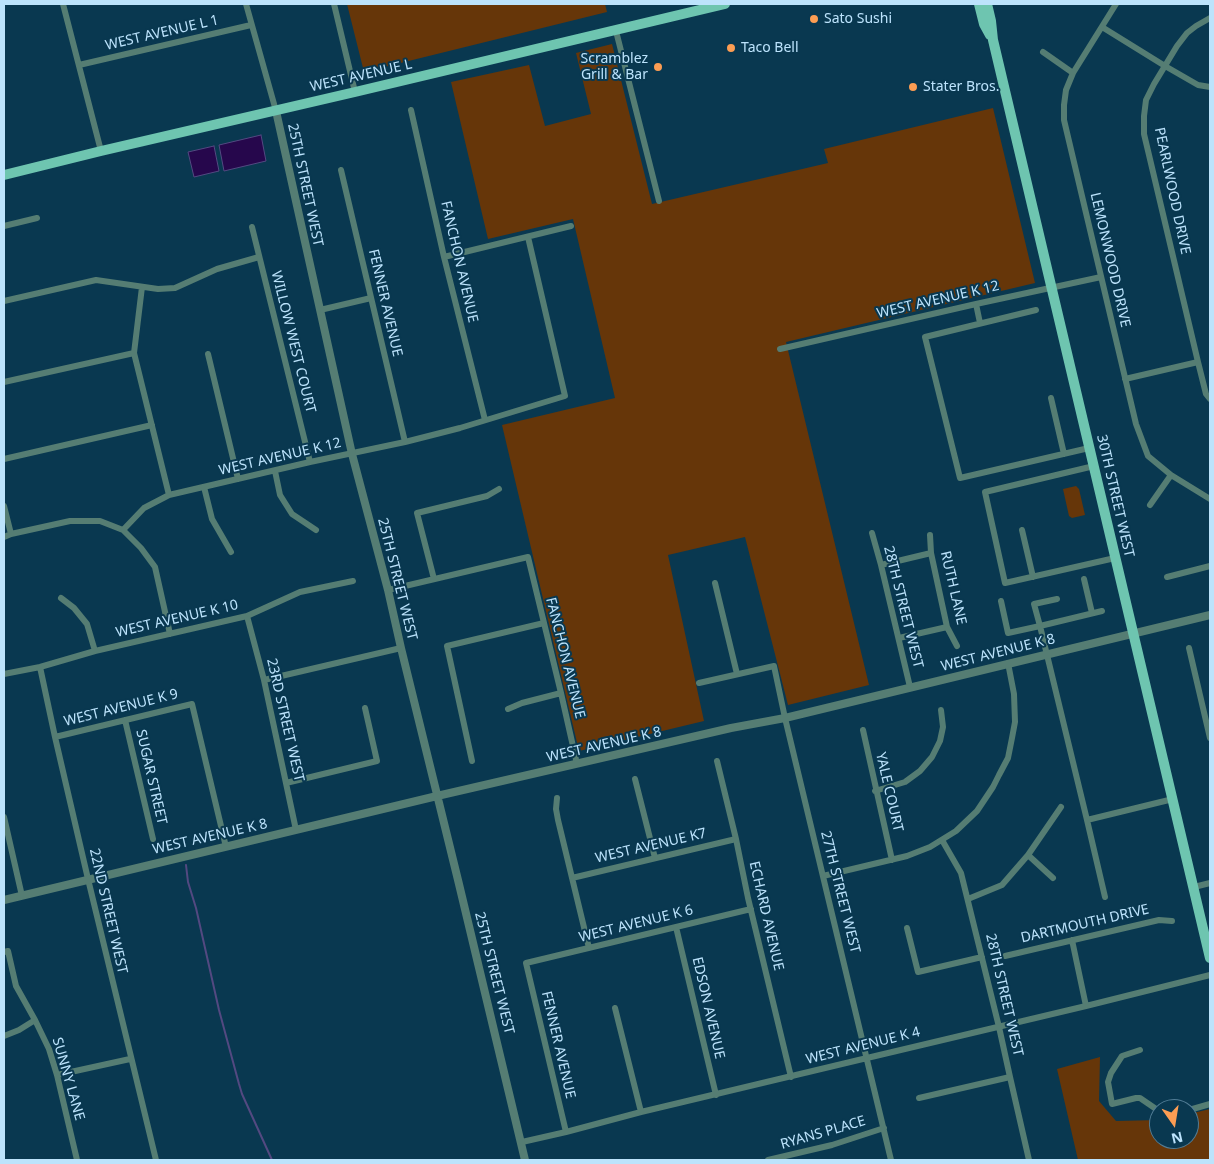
<!DOCTYPE html>
<html>
<head>
<meta charset="utf-8">
<style>
	body { margin:0 }
	#map { position:relative; width:1214px; height:1164px; overflow:hidden; background:#093850; font-family:"Noto Sans",sans-serif }
	canvas { display:block }
	.frame { position:absolute; inset:0; border:5px solid #bce3fc; pointer-events:none }
	.north { position:absolute; left:1149px; top:1099px; width:50px; height:50px; box-sizing:border-box; background:#093850; border:1px solid #517c95; border-radius:50%; rotate:167deg; font-size:14px; font-weight:700; line-height:20px; text-align:center; color:#bce3fc }
	.north::after { content:''; display:block; margin:auto; width:18px; height:22px; background:#fc9d53; clip-path:polygon(50% 0,100% 100%,50% 72%,0 100%) }
</style>
</head>
<body>
<div id="map">
<canvas width="1214" height="1164"></canvas>
<div class="frame"></div>
<div class="north">N</div>
</div>
<script>
const g = document.querySelector('canvas').getContext('2d');
g.lineJoin = 'round';
function fillPath(path, color) {
  g.fillStyle = color;
  g.fill(path, 'evenodd');
}
function shape(rows) {
  const path = new Path2D();
  for (const r of rows) {
    path.moveTo(r[0], r[1]);
    for (let i = 2; i < r.length; i += 2) path.lineTo(r[i], r[i + 1]);
  }
  return path;
}
function stroke(path, color, width, dash) {
  g.strokeStyle = color;
  g.lineWidth = width;
  g.lineCap = dash ? 'butt' : 'round';
  g.setLineDash(dash || []);
  g.stroke(path);
}
function drawText(font, color, halo, rows, align = 'center') {
  g.font = font + ' "Noto Sans",sans-serif';
  g.lineWidth = 4;
  g.setLineDash([]);
  g.textBaseline = 'middle';
  g.strokeStyle = halo;
  g.fillStyle = color;
  for (const [text, x, y, turn = 0] of rows) {
    g.save();
    g.translate(x, y);
    g.rotate((+turn || 0) * Math.PI / 180);
    g.textAlign = isNaN(turn) ? turn : align;
    if (halo) g.strokeText(text, 0, 0);
    g.fillText(text, 0, 0);
    g.restore();
  }
}
fillPath(shape([
	[347,4,605,4,607,12,364,72],
	[612,44,652,204,828,163,824,149,993,108,1035,283,786,342,869,685,788,705,745,537,668,555,704,721,579,751,502,425,615,398,573,219,488,239,451,82,529,65,545,126,591,114,576,53],
	[1076,486,1079,489,1085,515,1072,518,1069,516,1063,489],
	[1100,1057,1099,1101,1116,1121,1159,1120,1159,1139,1189,1139,1189,1114,1210,1109,1210,1160,1078,1160,1057,1069]
]), '#663609');
const water = shape([
	[261,135,266,161,224,171,219,145,261,135],
	[214,146,219,171,194,177,188,152,214,146]
]);
fillPath(water, '#26074c');
stroke(water, '#534981', 1);
stroke(shape([
	[186,865,188,882,196,908,219,1010,239,1084,242,1094,272,1160]
]), '#534981', 2);
stroke(shape([
	[63,4,101,151],
	[246,4,276,111],
	[334,4,355,92],
	[1116,4,1073,73,1066,90,1064,105,1064,120,1136,424,1148,456,1171,475,1210,499],
	[1210,18,1196,26,1187,33,1177,46,1154,84,1146,100,1144,116,1144,134,1149,155,1198,362,1206,394,1210,399],
	[1102,27,1165,66,1198,85,1210,87],
	[616,31,659,201],
	[1043,52,1073,73],
	[79,65,251,25],
	[411,110,444,257,485,420],
	[341,170,405,442],
	[4,226,37,218],
	[252,227,310,462],
	[444,257,571,226],
	[142,287,134,353,169,495],
	[4,301,96,280,158,289,175,288,217,269,259,257],
	[976,304,980,323],
	[320,310,371,298],
	[1036,310,925,337,960,478,1089,448],
	[780,349,976,304,1101,277],
	[208,354,238,479],
	[1125,379,1198,362],
	[4,382,134,353],
	[1051,398,1064,454],
	[4,459,152,425],
	[1094,466,985,492,1005,583,1115,558],
	[275,471,280,495,292,514,316,530],
	[204,487,212,519,231,552],
	[1150,505,1171,475],
	[4,506,11,534,4,537],
	[123,530,141,548,155,567,170,634],
	[1022,530,1033,577],
	[872,533,881,565,910,687],
	[11,534,70,521,100,521,123,530,144,508,169,495,310,462,405,442,460,428,565,396,528,237],
	[930,535,931,553,947,627,957,646],
	[881,565,931,553],
	[1167,577,1210,566],
	[434,579,417,513,487,496,499,489],
	[1084,579,1092,613],
	[715,583,737,674],
	[388,590,528,557,561,693,577,764],
	[61,598,74,608,87,624,95,651],
	[1057,599,1034,604,1040,626,1102,611],
	[1001,601,1008,633,1040,626,1087,820,1173,799],
	[247,616,264,680,296,830],
	[899,638,947,627],
	[1189,648,1210,738],
	[40,667,55,737,88,879,156,1160],
	[4,674,40,667,95,651,247,616,300,592,353,581],
	[264,680,401,648],
	[699,683,774,666,785,718,891,1160],
	[508,709,522,703,561,693],
	[125,720,153,839],
	[863,730,892,860],
	[55,737,192,704,226,847],
	[472,761,447,646,544,623],
	[717,761,736,839,748,898,791,1077],
	[635,779,655,858],
	[286,783,377,761,365,708],
	[875,791,905,782,920,771,932,757,940,741,943,727,941,710],
	[557,798,556,809,558,820,589,948],
	[4,817,22,896],
	[1087,820,1105,897],
	[942,840,961,873,999,1027,1010,1077,1029,1160],
	[1028,855,1053,878],
	[823,876,907,856,930,847,956,831,977,811,993,787,999,775,1008,758,1012,738,1015,722,1014,694,1008,663],
	[572,878,736,839],
	[1194,887,1210,883],
	[968,899,1002,885,1028,855,1061,807],
	[676,927,716,1095],
	[907,928,918,972,982,957],
	[1072,940,1086,1006],
	[4,952,8,951,16,986,35,1020,49,1049,57,1075,77,1160],
	[1005,956,1159,920,1172,921],
	[615,1008,641,1112],
	[4,1036,19,1030,35,1020],
	[1140,1050,1122,1056,1111,1073,1108,1082,1112,1104,1136,1098,1140,1098,1159,1111],
	[57,1075,130,1059],
	[919,1098,1010,1077],
	[1189,1110,1210,1104],
	[566,1132,526,963,751,909],
	[522,1142,566,1132,641,1112,867,1058,1086,1006,1210,975],
	[768,1160,832,1145,884,1128]
]), '#557d73', 6);
stroke(shape([
	[276,111,352,454,388,590,401,648,458,880,525,1160],
	[4,900,437,796,731,728,785,718,1210,615]
]), '#557d73', 8);
stroke(shape([
	[979,4,984,24,990,35],
	[987,4,991,21,993,40,1210,958],
	[4,175,101,151,355,92,725,4]
]), '#6ec5b0', 10);
for (const [x, y, r, color] of [
	[814,19,5,"#fc9d53"],
	[731,48,5,"#fc9d53"],
	[658,67,5,"#fc9d53"],
	[913,87,5,"#fc9d53"]
]) {
  const dot = new Path2D();
  dot.arc(x, y, r, 0, 2 * Math.PI);
  g.fillStyle = color;
  g.fill(dot);
  stroke(dot, '#093850', 2);
}
drawText('14px', '#bce3fc', '#093850', [
	["Sato Sushi",824,19],
	["Taco Bell",741,48],
	["Scramblez",648,59,"right"],
	["Grill & Bar",648,75,"right"],
	["Stater Bros.",923,87]
], 'left');
drawText('14px', '#bce3fc', '#093850', [
	["WEST AVENUE L 1",162,33,-13],
	["WEST AVENUE L",361,76,-13],
	["25TH STREET WEST",305,185,78],
	["PEARLWOOD DRIVE",1172,191,78],
	["LEMONWOOD DRIVE",1110,260,77],
	["FANCHON AVENUE",459,262,77],
	["WEST AVENUE K 12",938,300,-13],
	["FENNER AVENUE",385,303,77],
	["WILLOW WEST COURT",293,342,76],
	["WEST AVENUE K 12",280,457,-13],
	["30TH STREET WEST",1115,496,77],
	["25TH STREET WEST",397,579,76],
	["RUTH LANE",953,588,77],
	["28TH STREET WEST",903,607,76],
	["WEST AVENUE K 10",177,619,-13],
	["WEST AVENUE K 8",998,653,-14],
	["FANCHON AVENUE",565,658,76],
	["WEST AVENUE K 9",121,708,-14],
	["23RD STREET WEST",285,720,77],
	["WEST AVENUE K 8",604,745,-13],
	["SUGAR STREET",151,777,77],
	["YALE COURT",889,792,77],
	["WEST AVENUE K 8",210,837,-13],
	["WEST AVENUE K7",651,846,-13],
	["27TH STREET WEST",840,892,76],
	["22ND STREET WEST",108,911,77],
	["ECHARD AVENUE",766,916,77],
	["WEST AVENUE K 6",636,924,-14],
	["DARTMOUTH DRIVE",1085,924,-13],
	["25TH STREET WEST",494,973,76],
	["28TH STREET WEST",1004,995,77],
	["EDSON AVENUE",708,1008,77],
	["FENNER AVENUE",558,1045,77],
	["WEST AVENUE K 4",863,1046,-14],
	["SUNNY LANE",68,1079,74],
	["RYANS PLACE",823,1133,-16]
]);
</script>
</body>
</html>
